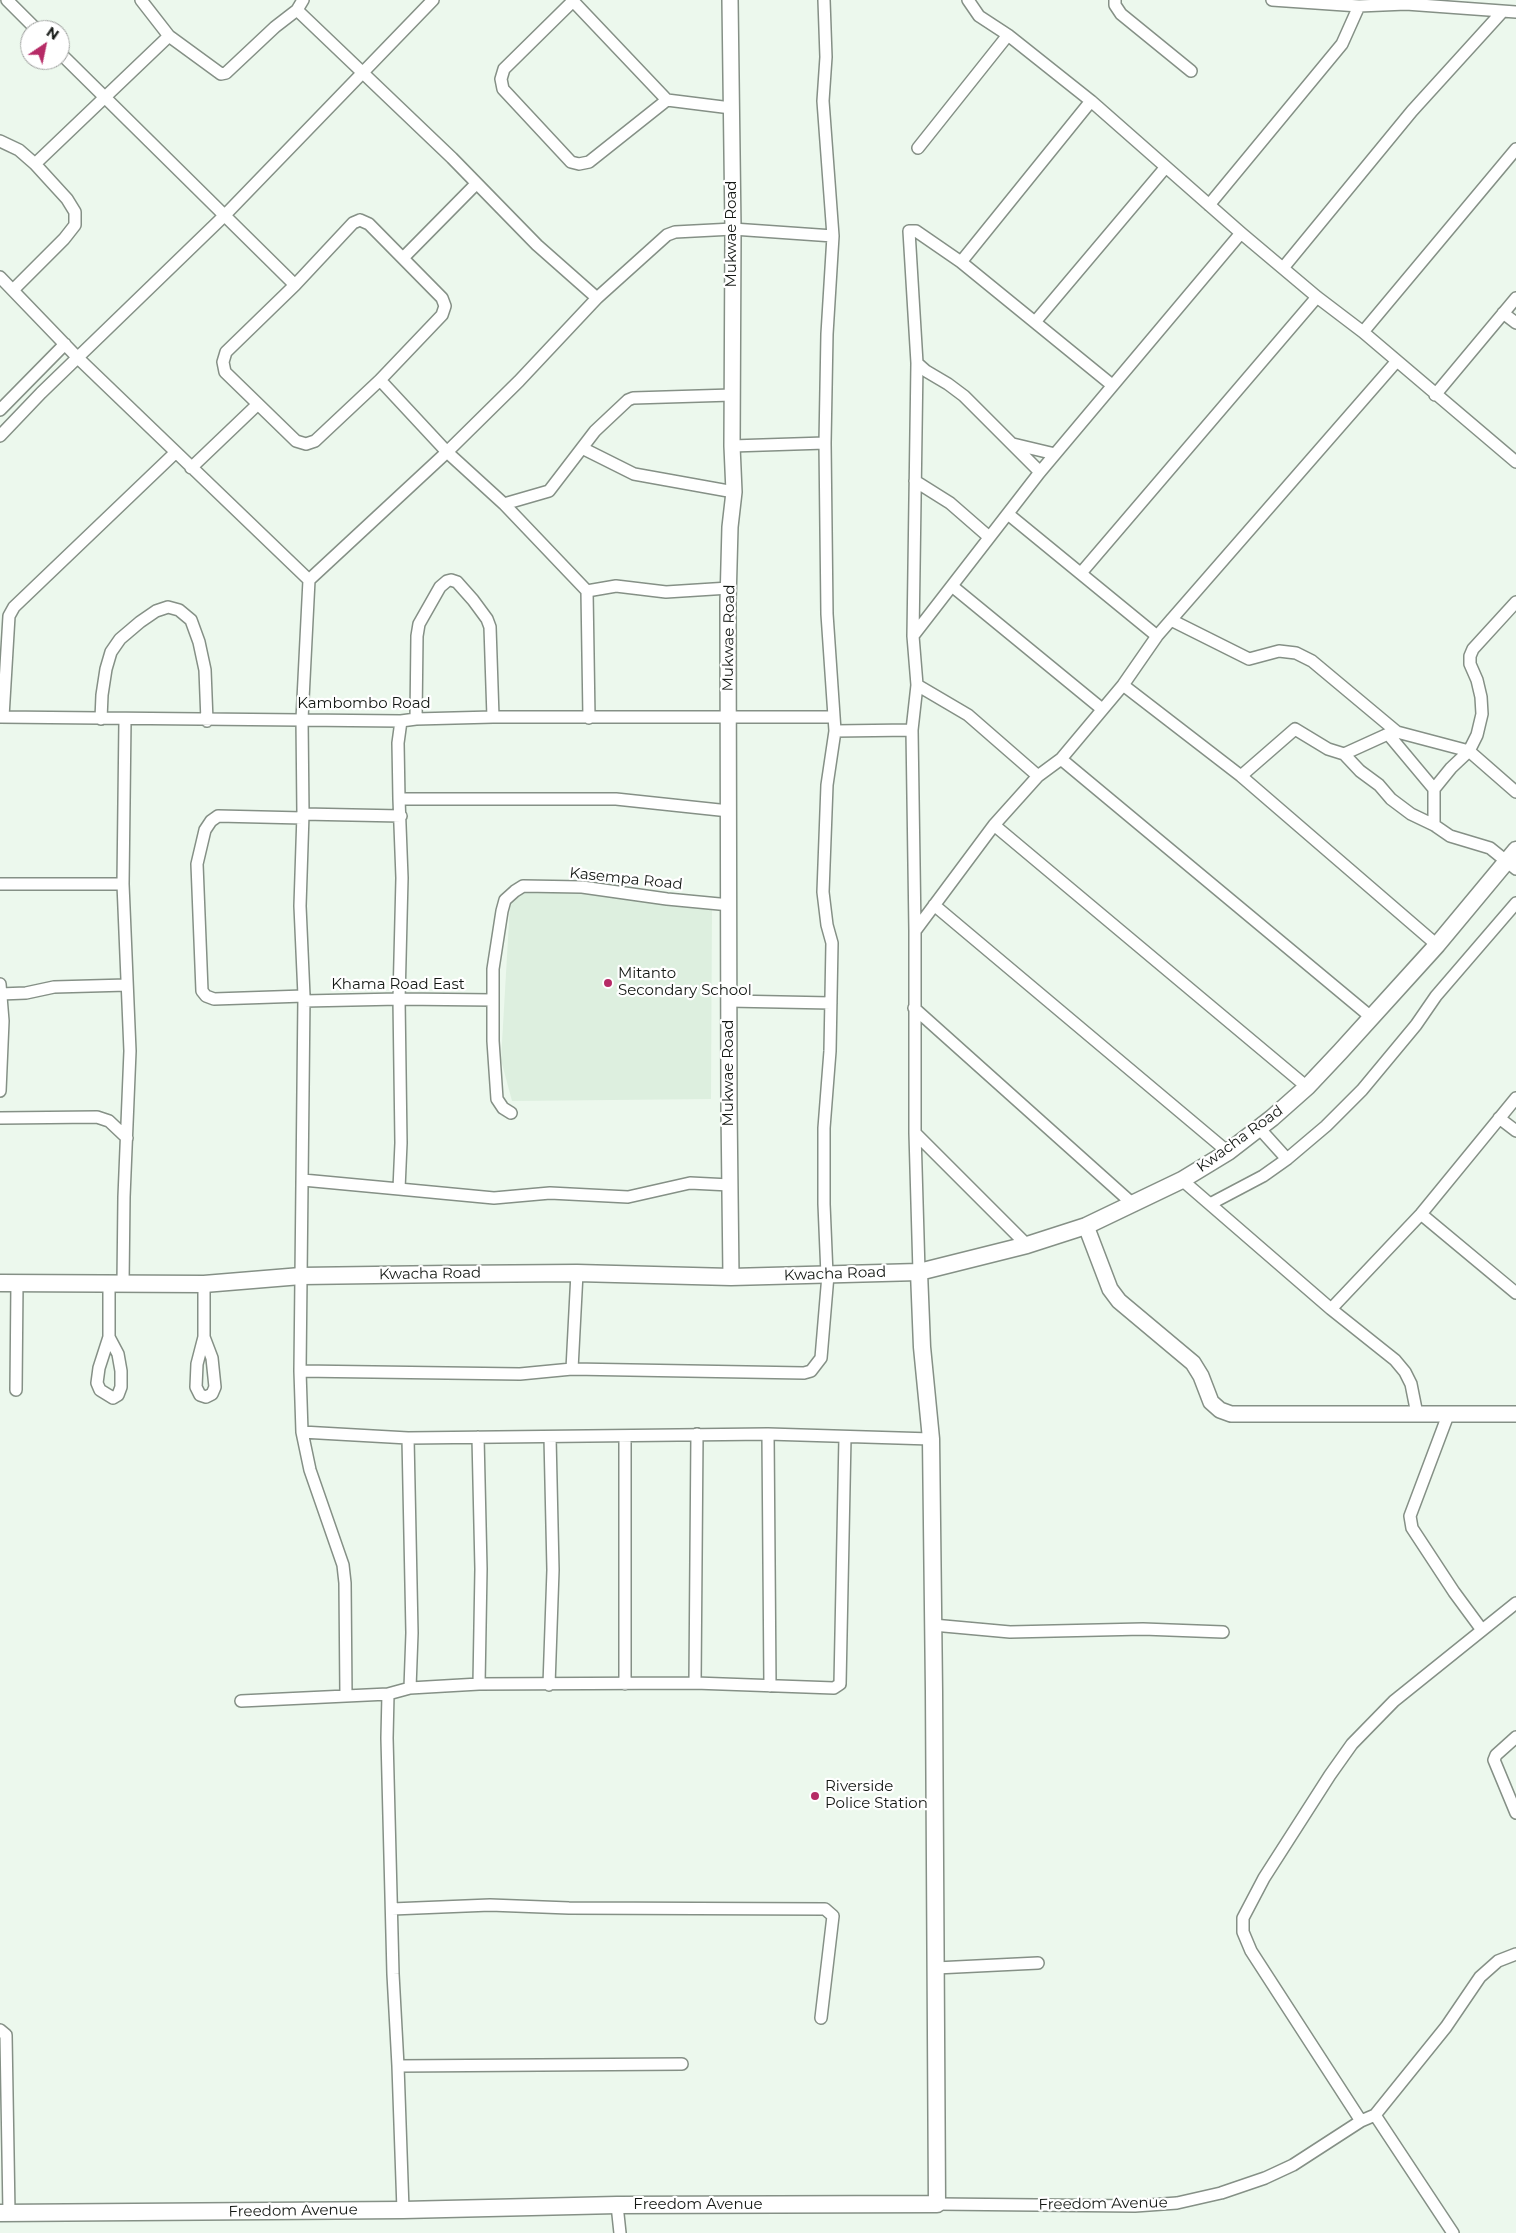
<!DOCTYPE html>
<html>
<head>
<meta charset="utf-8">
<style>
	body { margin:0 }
	#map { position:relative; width:1516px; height:2233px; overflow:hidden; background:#ecf8ed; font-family:Montserrat,sans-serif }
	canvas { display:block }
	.north { position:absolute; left:20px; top:20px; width:50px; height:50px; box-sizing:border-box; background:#fff; border:1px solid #a1a3a1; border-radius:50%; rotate:34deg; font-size:14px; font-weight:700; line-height:20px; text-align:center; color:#141814 }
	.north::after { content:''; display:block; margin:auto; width:18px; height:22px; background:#b62b66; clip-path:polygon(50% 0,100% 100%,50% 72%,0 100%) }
</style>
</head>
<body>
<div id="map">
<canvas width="1516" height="2233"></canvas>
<div class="north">N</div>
</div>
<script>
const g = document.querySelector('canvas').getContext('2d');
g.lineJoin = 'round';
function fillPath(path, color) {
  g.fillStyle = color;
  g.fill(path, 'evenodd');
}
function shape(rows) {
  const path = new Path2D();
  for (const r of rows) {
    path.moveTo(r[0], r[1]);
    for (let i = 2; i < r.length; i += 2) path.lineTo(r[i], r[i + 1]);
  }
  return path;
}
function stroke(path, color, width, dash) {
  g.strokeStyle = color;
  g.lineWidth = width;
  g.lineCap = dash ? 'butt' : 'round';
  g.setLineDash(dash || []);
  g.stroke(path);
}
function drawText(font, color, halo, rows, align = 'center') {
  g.font = font + ' Montserrat,sans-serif';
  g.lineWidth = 4.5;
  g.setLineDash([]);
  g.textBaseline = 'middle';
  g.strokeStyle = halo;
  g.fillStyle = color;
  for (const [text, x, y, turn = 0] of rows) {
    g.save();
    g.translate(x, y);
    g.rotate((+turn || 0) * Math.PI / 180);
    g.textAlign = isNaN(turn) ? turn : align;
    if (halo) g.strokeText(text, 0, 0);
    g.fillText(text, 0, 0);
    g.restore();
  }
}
fillPath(shape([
	[537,888,712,906,711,1099,512,1101,501,1060,510,904,523,892]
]), '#ddefdf');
const minor = shape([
	[7,0,37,30],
	[141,0,169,36,221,74,226,73,275,27,297,10,303,0],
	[572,0,667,100,731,108],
	[824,0,826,57,823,101,833,236,827,334,825,443,827,614,835,731,827,785,823,892,827,925,832,943,830,1051,824,1128,824,1204,827,1275],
	[968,0,979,16,1008,35,1091,101,1241,233,1317,297,1363,332,1516,462],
	[1115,0,1115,5,1121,14,1191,71],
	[1272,0,1359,6,1406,4,1516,12],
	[573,1,504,69,501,79,503,89,571,162,579,164,589,162,667,100],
	[297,10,452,158,537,245,597,298],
	[60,53,295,285],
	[0,141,19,150,35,164,67,199,75,212,75,225,64,239,13,290],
	[918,148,1008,35],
	[35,164,169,36],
	[1209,205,1342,44,1359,6],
	[360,220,369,224,442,298,445,306,442,315,380,380,315,441,306,444,296,441,225,372,223,362,226,352,295,285,353,223,360,220],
	[403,258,476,184],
	[961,262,1091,101],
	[1283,268,1412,111,1502,12],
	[0,277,78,358,309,580],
	[1503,313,1516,323],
	[1035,322,1165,168],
	[1363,332,1516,149],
	[917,363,926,371,948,384,964,396,1040,472],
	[380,380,447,452,504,504,587,591,589,718],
	[1435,395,1516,298],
	[0,410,65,344],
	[0,436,41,393,225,215,433,0],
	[1013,444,1055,454],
	[732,446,825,443],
	[582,448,634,474,734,492],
	[191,468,258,404],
	[915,481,950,503,989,537],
	[504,504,549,491,595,431,628,400,633,398,732,395],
	[1008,514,1157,636],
	[1081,573,1317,297],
	[952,586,1102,709],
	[587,591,616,586,666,592,729,588],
	[1171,620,1249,659,1279,651,1296,653,1312,661,1397,732,1469,751,1516,792],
	[913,636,1040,472,1241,233],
	[917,685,968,715,1038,776],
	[1123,685,1241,776,1437,945],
	[0,717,401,721,416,719,493,717,834,717],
	[3,717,9,616,14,607,175,453],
	[101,719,102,695,106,669,111,652,120,639,140,622,156,611,168,607,179,610,191,620,199,642,205,670,207,721],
	[416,719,417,636,419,624,440,587,447,581,451,580,457,582,473,600,487,619,490,627,493,717],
	[401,721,398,743,399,799,616,799,729,811],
	[835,731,912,730],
	[1344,754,1360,771,1379,785,1391,799,1411,814,1434,825,1450,836,1490,848,1516,869],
	[1061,759,1371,1017],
	[1241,776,1295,729,1328,749,1344,754,1388,734,1434,789],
	[303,814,401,816],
	[303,818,218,816,211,821,205,830,197,864,202,991,206,996,214,999,304,996],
	[994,825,1307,1087],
	[1434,825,1434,789,1451,768,1469,751,1477,735,1482,714,1481,697,1477,680,1470,664,1470,656,1473,649,1516,602],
	[0,884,123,884],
	[934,905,1228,1152],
	[915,931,994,825,1038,776,1061,759,1123,685,1157,636,1396,362],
	[0,984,3,1021,0,1091],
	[0,994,26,993,54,987,127,985],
	[304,1001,399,999,493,1000],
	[729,1001,831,1003],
	[914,1008,1134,1205],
	[511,1113,503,1108,497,1099,493,1041,493,969,502,911,505,900,515,891,523,886,582,887,667,899,730,905],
	[0,1118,97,1117,109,1121,127,1138],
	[1499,1118,1516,1131],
	[1259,1128,1287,1159],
	[915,1133,1027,1245],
	[303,1180,399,1189,401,1143,399,999,402,878,399,799],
	[1182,1180,1331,1309,1395,1360,1405,1372,1411,1384,1417,1414],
	[399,1189,494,1198,550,1193,628,1197,690,1183,730,1185],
	[1210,1204,1263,1176,1287,1159,1326,1126,1362,1090,1416,1025,1436,996,1516,903],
	[1421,1214,1516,1293],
	[919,1272,915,1133,915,931,912,730,917,685,913,636,917,363,909,231,916,231,961,262,1112,385],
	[123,1283,124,1197,130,1051,123,884,125,720],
	[1331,1309,1421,1214,1516,1098],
	[109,1337,118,1354,121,1371,121,1387,118,1395,113,1398,100,1390,97,1383,99,1368,109,1337,109,1283],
	[204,1337,212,1358,215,1387,212,1394,206,1397,200,1395,196,1387,197,1364,204,1337,204,1284],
	[572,1369,577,1273],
	[300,1371,520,1374,572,1369,804,1373,811,1371,821,1358,828,1275],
	[16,1390,17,1283],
	[1448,1415,1410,1516,1412,1528,1454,1592,1482,1630],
	[302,1432,408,1438,768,1434,931,1439],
	[768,1434,770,1686],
	[478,1437,481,1569,479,1684,695,1683,834,1688,840,1684,845,1437],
	[408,1438,412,1633,410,1688],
	[933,1625,1010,1632,1143,1629,1223,1632],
	[695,1683,697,1434],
	[625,1684,625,1436],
	[549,1685,553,1570,550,1437],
	[388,1694,387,1738,393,1974,398,2066],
	[346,1696,345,1583,343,1565,310,1470,302,1432,300,1371,304,996,300,906,303,814,302,719,309,580,447,452,519,381,597,298,667,235,675,232,733,229,833,236],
	[241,1701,388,1694,410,1688,479,1684],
	[1516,1737,1496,1755,1494,1760,1516,1813],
	[392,1909,490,1905,569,1908,825,1909,833,1916,821,2018],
	[936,1968,1038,1963],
	[0,2030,6,2035,9,2213],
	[1375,2115,1453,2233],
	[1361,2121,1251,1951,1243,1932,1243,1918,1264,1878,1330,1775,1352,1744,1394,1701,1516,1603],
	[937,2204,1135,2206,1177,2203,1221,2193,1265,2178,1293,2165,1361,2121,1375,2115,1446,2027,1480,1977,1498,1961,1516,1954],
	[617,2205,620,2233],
	[403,2210,398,2066,682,2064]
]);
const tertiary = shape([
	[730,0,733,229,732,446,734,492,730,527,728,602,729,1108,731,1277],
	[1086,1226,1110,1289,1119,1301,1193,1363,1201,1376,1211,1402,1220,1410,1231,1414,1516,1414]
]);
const secondary = shape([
	[0,1283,204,1284,301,1276,449,1274,577,1273,731,1277,919,1272,1027,1245,1086,1226,1182,1180,1228,1152,1272,1118,1307,1087,1340,1052,1437,945,1516,850],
	[0,2213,403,2210,617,2205,937,2204,934,1692,931,1439,922,1347,919,1272]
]);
stroke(minor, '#859086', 14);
stroke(tertiary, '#859086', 18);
stroke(secondary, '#859086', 19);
stroke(minor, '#fff', 11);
stroke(tertiary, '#fff', 15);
stroke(secondary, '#fff', 16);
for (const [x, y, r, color] of [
	[608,983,5,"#b62b66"],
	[815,1796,5,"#b62b66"]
]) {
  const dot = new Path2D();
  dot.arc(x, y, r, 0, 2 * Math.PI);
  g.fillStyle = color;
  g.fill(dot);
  stroke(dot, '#fff', 2);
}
drawText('15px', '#141814', '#fff', [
	["Mukwae Road",732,234,-90],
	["Mukwae Road",729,638,-89],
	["Kambombo Road",364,704],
	["Kasempa Road",626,879,6],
	["Khama Road East",398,985],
	["Mukwae Road",729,1073,-90],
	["Kwacha Road",1240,1139,-36],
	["Kwacha Road",430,1274,-1],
	["Kwacha Road",835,1274,-2],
	["Freedom Avenue",1103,2204,-1],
	["Freedom Avenue",698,2205],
	["Freedom Avenue",293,2211,-1]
]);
drawText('15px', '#141814', '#fff', [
	["Mitanto",618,974],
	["Secondary School",618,991],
	["Riverside",825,1787],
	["Police Station",825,1804]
], 'left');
</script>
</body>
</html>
